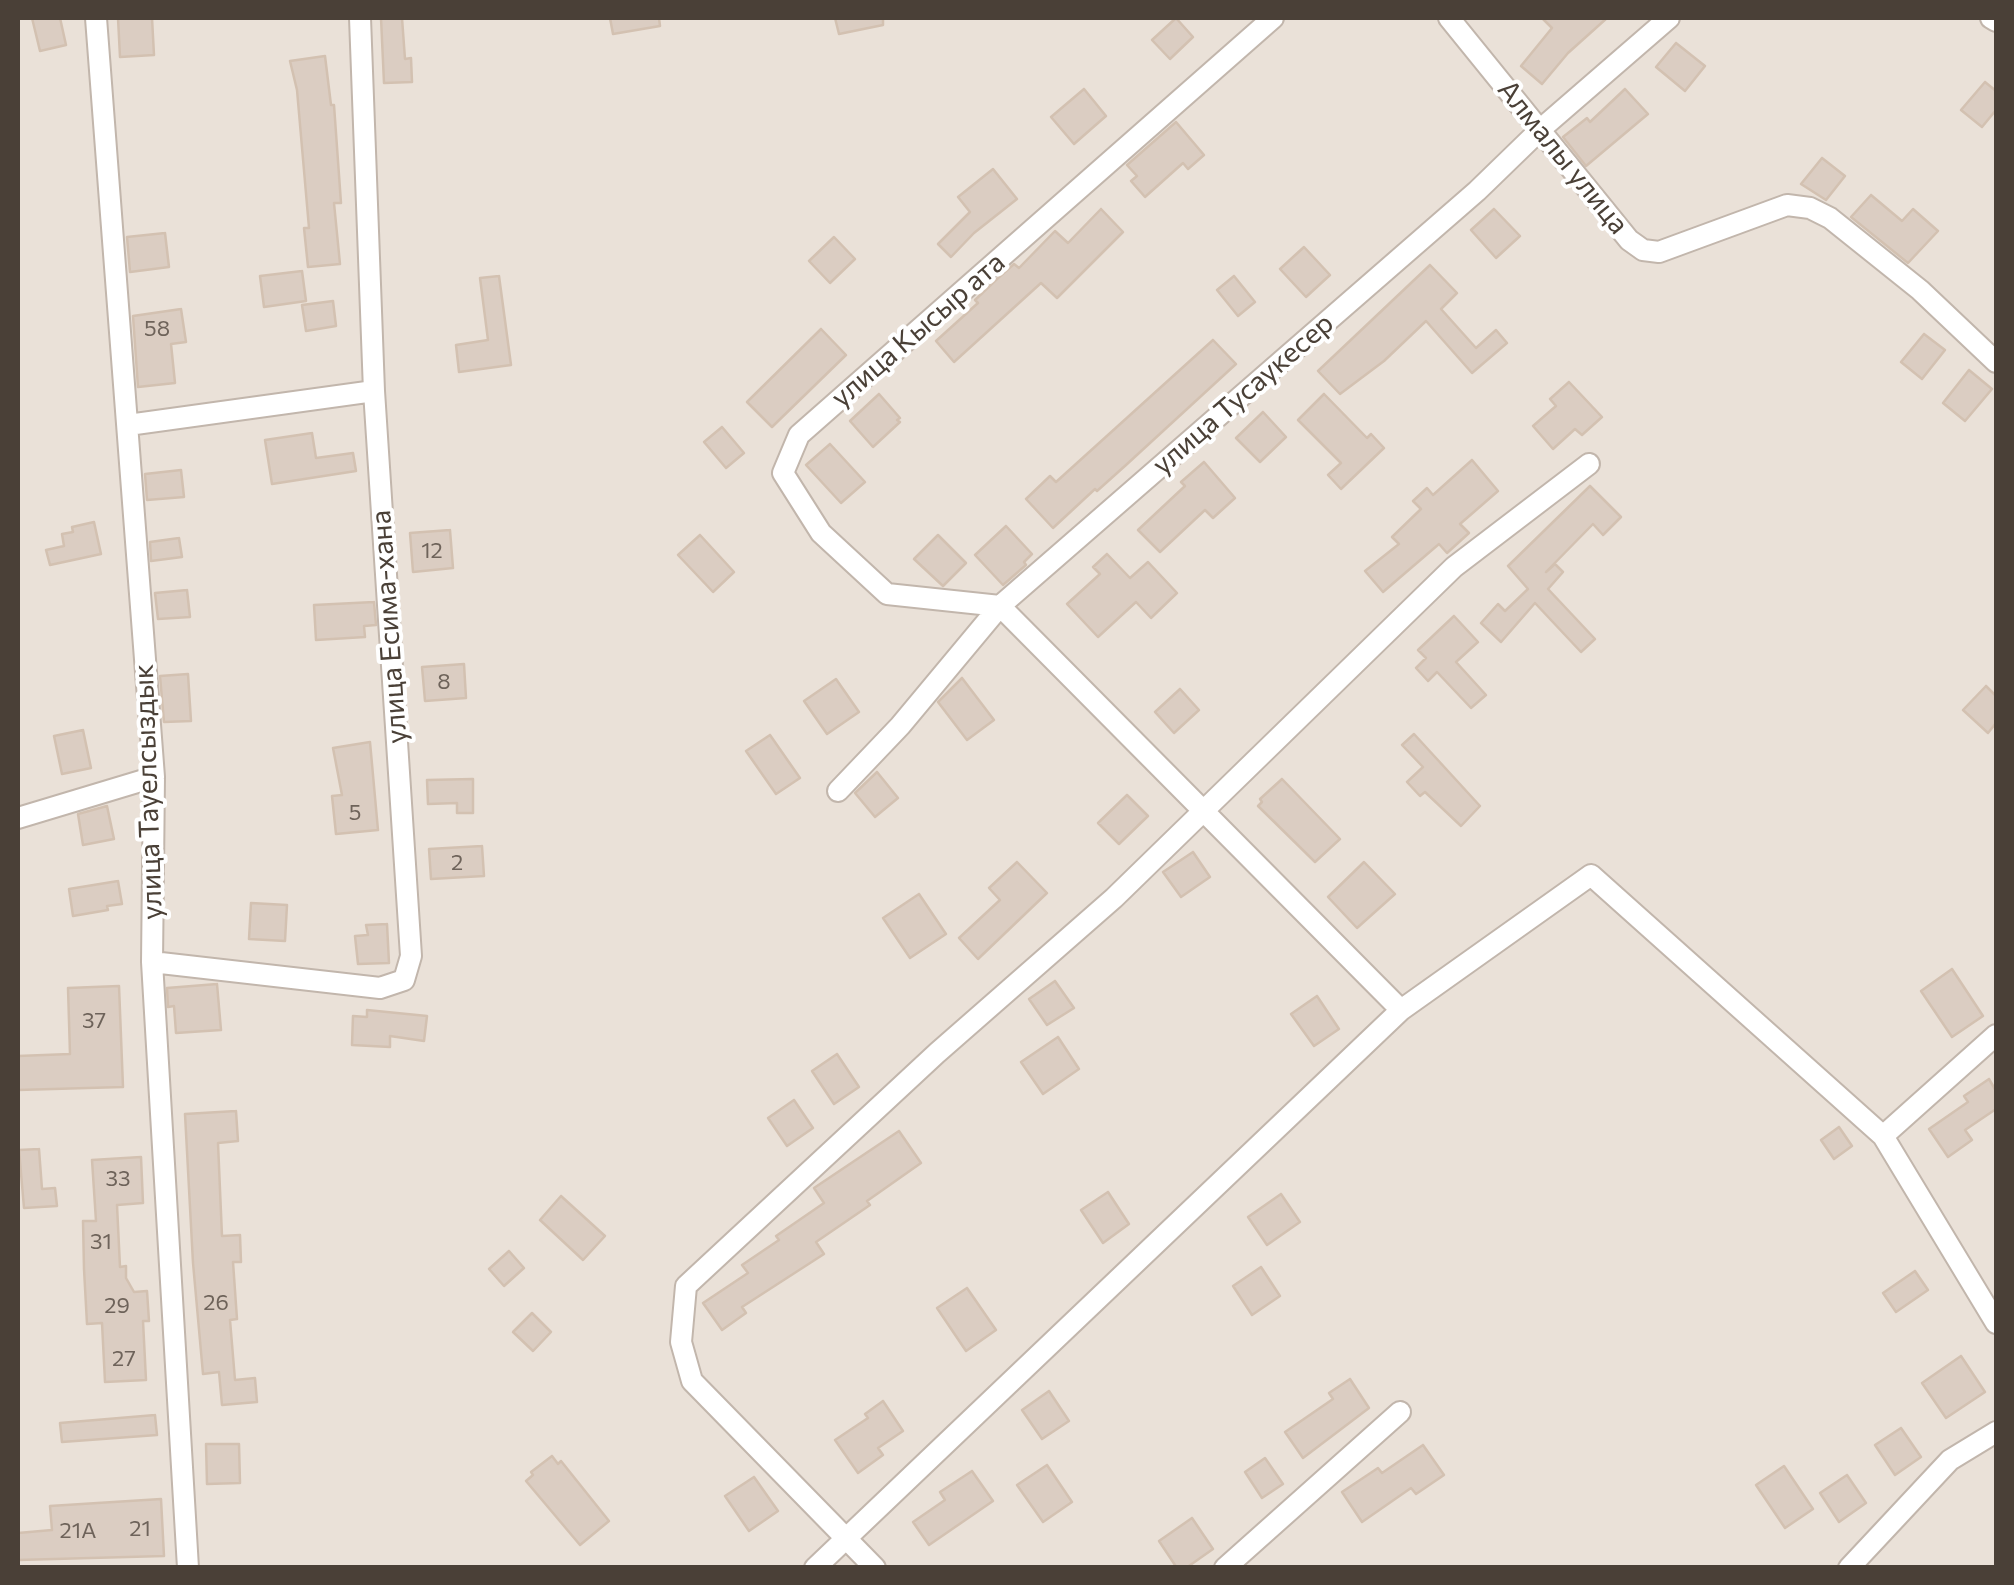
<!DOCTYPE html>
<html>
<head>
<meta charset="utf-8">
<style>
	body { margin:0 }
	#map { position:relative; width:2014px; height:1585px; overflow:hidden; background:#f5f0ea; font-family:Commissioner,sans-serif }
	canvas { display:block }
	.frame { position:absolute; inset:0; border:20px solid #4a4037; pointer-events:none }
</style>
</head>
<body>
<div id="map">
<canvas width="2014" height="1585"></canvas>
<div class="frame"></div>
</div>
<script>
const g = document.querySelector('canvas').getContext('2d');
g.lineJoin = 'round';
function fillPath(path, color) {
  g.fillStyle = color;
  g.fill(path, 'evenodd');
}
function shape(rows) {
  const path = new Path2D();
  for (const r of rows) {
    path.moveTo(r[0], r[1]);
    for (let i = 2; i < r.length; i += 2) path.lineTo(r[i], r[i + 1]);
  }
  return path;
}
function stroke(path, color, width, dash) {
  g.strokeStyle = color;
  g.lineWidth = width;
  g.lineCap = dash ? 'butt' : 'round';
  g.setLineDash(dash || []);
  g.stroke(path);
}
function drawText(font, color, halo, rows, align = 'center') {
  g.font = font + ' Commissioner,sans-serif';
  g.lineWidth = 8;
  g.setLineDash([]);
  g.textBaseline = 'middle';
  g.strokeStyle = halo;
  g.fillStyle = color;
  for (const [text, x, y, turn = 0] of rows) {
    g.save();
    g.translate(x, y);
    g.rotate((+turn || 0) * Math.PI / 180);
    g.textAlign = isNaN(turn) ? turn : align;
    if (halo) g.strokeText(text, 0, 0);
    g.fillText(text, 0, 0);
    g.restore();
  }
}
fillPath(shape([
	[18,18,1996,18,1996,1567,18,1567]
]), '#eae1d8');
const building = shape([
	[32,18,60,18,66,45,40,51,32,18],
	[118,18,152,18,154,55,120,57,118,18],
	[381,18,402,18,405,59,411,58,412,82,384,83,381,18],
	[610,18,659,18,660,26,613,34,610,18],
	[835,18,883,18,883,25,839,34,835,18],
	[1176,18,1193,37,1170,59,1152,40,1176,18],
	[1542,18,1607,18,1568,53,1542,84,1521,66,1552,28,1542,18],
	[1676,43,1705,66,1685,91,1656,67,1676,43],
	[325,56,331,105,334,105,341,203,334,203,340,264,308,267,304,228,309,228,297,90,290,61,325,56],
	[1985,82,1996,91,1996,110,1982,127,1961,110,1985,82],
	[1084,89,1106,116,1074,144,1051,117,1084,89],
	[1625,89,1648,114,1586,166,1563,137,1587,118,1590,122,1625,89],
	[1176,122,1204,155,1188,169,1183,163,1145,197,1131,181,1137,176,1127,165,1176,122],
	[1822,158,1845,176,1826,200,1801,184,1822,158],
	[993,169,1017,199,974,233,951,257,938,244,970,212,958,197,993,169],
	[1871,195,1902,221,1913,209,1938,231,1908,263,1851,217,1871,195],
	[1101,209,1123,232,1057,298,1041,283,954,362,936,341,978,303,975,300,997,279,1014,264,1019,268,1055,231,1068,243,1101,209],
	[1494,209,1520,236,1496,258,1471,230,1494,209],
	[165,233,169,267,130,272,127,237,165,233],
	[834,237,855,259,830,283,809,261,834,237],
	[1304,247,1330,275,1306,297,1280,269,1304,247],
	[1430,265,1457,293,1441,309,1476,348,1496,330,1507,343,1472,373,1426,321,1384,361,1340,394,1318,371,1430,265],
	[302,271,306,301,264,307,260,276,302,271],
	[499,276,511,365,459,372,456,345,488,340,480,278,499,276],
	[1234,276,1255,302,1238,316,1217,290,1234,276],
	[333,301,336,326,306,331,302,305,333,301],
	[181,309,186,342,171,344,175,383,138,387,133,316,181,309],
	[821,329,846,355,772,427,747,402,821,329],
	[1924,334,1945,350,1922,379,1901,362,1924,334],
	[1213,340,1236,364,1126,465,1097,491,1095,489,1053,528,1026,499,1050,476,1056,482,1213,340],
	[1969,370,1992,389,1965,421,1943,403,1969,370],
	[1569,382,1602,417,1582,435,1575,429,1553,449,1533,426,1556,406,1550,399,1569,382],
	[879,394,900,418,897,420,900,422,873,447,850,421,879,394],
	[1324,394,1367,438,1371,434,1384,448,1341,489,1328,475,1341,463,1298,420,1324,394],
	[1263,412,1286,437,1260,462,1236,438,1263,412],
	[722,427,744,453,726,468,704,442,722,427],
	[312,433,316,458,353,453,356,471,272,484,265,440,312,433],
	[830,444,865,482,841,503,806,465,830,444],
	[1472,460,1498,491,1460,524,1469,533,1447,553,1439,544,1383,592,1365,571,1399,544,1392,537,1421,509,1413,501,1427,488,1433,495,1472,460],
	[1204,462,1235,498,1213,518,1205,510,1160,552,1138,530,1185,486,1181,482,1204,462],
	[181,470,184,497,147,500,145,474,181,470],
	[1590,486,1621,517,1603,535,1593,524,1546,572,1555,564,1563,572,1548,589,1595,639,1581,652,1535,603,1501,642,1481,623,1498,604,1505,611,1528,589,1508,566,1590,486],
	[94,522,101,554,50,565,46,550,64,546,62,534,73,532,72,527,94,522],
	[1006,526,1032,554,1024,562,1026,565,1003,585,975,555,1006,526],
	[450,530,453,568,413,572,410,533,450,530],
	[700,535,734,572,713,592,678,555,700,535],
	[938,535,966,563,943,586,914,559,938,535],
	[179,538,182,557,151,561,150,542,179,538],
	[1107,554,1130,578,1148,562,1177,593,1151,618,1136,602,1098,637,1067,604,1100,574,1093,567,1107,554],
	[187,590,190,617,158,619,155,593,187,590],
	[374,602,376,625,364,626,365,637,316,640,314,605,374,602],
	[1454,616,1478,642,1456,662,1486,695,1471,708,1437,672,1428,681,1416,668,1426,658,1418,650,1454,616],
	[464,664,466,698,425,701,422,667,464,664],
	[188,674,191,721,164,722,160,676,188,674],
	[962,678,994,720,967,740,938,702,962,678],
	[836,679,859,712,827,734,804,701,836,679],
	[1986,686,1996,696,1996,723,1988,733,1963,710,1986,686],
	[1180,689,1199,710,1174,733,1155,712,1180,689],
	[83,730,91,768,62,774,54,736,83,730],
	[1414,734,1480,806,1461,826,1425,792,1420,796,1407,782,1423,767,1402,745,1414,734],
	[770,735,800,778,776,794,746,751,770,735],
	[370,742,378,830,336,834,332,796,342,795,333,748,370,742],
	[877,772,898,798,875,817,855,793,877,772],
	[473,779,473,813,457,813,457,803,428,804,427,780,473,779],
	[1282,779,1340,839,1315,862,1258,806,1262,802,1260,799,1282,779],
	[1127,795,1148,816,1119,844,1098,823,1127,795],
	[107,806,114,839,83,845,78,814,107,806],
	[482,846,484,876,431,879,429,849,482,846],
	[1193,852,1210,877,1181,897,1163,872,1193,852],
	[1017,862,1047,893,978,959,959,938,1000,900,989,888,1017,862],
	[1364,862,1395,894,1357,928,1328,897,1364,862],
	[118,881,122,904,107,906,108,910,73,916,69,889,118,881],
	[919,894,946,934,910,958,883,918,919,894],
	[251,903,287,905,285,941,249,939,251,903],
	[387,924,389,963,358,964,355,936,368,935,366,925,387,924],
	[1952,969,1983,1016,1952,1037,1921,991,1952,969],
	[1055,981,1074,1008,1047,1025,1029,999,1055,981],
	[217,984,221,1030,176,1033,174,1006,168,1007,167,988,217,984],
	[119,986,123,1087,18,1090,18,1056,70,1054,68,988,119,986],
	[1317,996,1339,1029,1314,1046,1291,1014,1317,996],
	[367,1010,427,1016,424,1041,390,1036,390,1047,352,1045,353,1016,367,1017,367,1010],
	[1058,1037,1079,1069,1043,1094,1021,1062,1058,1037],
	[837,1054,859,1087,834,1104,812,1071,837,1054],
	[1989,1079,1996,1091,1996,1109,1965,1130,1972,1140,1948,1157,1929,1129,1968,1102,1964,1096,1989,1079],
	[794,1100,813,1128,787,1146,768,1118,794,1100],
	[236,1111,238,1141,218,1143,222,1236,240,1235,241,1262,233,1262,237,1319,230,1320,235,1380,255,1378,257,1402,222,1405,219,1372,203,1374,193,1263,185,1114,236,1111],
	[1839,1127,1852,1146,1834,1159,1821,1140,1839,1127],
	[899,1131,921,1163,867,1201,870,1205,816,1242,824,1254,742,1307,746,1313,722,1330,703,1303,748,1273,742,1265,779,1240,776,1236,824,1203,814,1188,899,1131],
	[39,1149,42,1189,55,1188,57,1206,24,1208,19,1150,39,1149],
	[141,1157,143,1203,117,1205,120,1267,126,1266,126,1278,134,1292,147,1291,149,1321,143,1321,146,1380,105,1382,102,1323,87,1324,84,1269,83,1221,96,1221,92,1160,141,1157],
	[1108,1192,1129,1224,1103,1243,1081,1210,1108,1192],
	[1281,1194,1300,1222,1267,1245,1248,1217,1281,1194],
	[561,1196,605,1236,583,1260,540,1220,561,1196],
	[509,1251,524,1268,504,1286,489,1269,509,1251],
	[1261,1267,1280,1296,1252,1315,1233,1286,1261,1267],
	[1915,1271,1928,1290,1896,1312,1883,1293,1915,1271],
	[967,1288,996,1330,966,1351,937,1308,967,1288],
	[532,1313,551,1332,533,1351,513,1332,532,1313],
	[1961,1356,1985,1392,1946,1418,1922,1383,1961,1356],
	[1350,1379,1369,1408,1303,1458,1285,1432,1333,1399,1329,1393,1350,1379],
	[1049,1391,1069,1421,1042,1439,1022,1410,1049,1391],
	[883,1401,903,1431,878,1448,883,1455,858,1473,835,1440,868,1418,865,1414,883,1401],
	[155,1415,157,1435,62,1442,60,1423,155,1415],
	[1901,1428,1921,1457,1895,1475,1875,1445,1901,1428],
	[206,1444,239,1444,240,1483,207,1484,206,1444],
	[1423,1445,1444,1475,1416,1494,1411,1488,1362,1522,1342,1492,1378,1468,1382,1473,1423,1445],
	[552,1456,558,1464,561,1461,609,1521,580,1545,526,1481,533,1475,531,1472,552,1456],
	[1265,1458,1283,1484,1262,1498,1245,1472,1265,1458],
	[1047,1465,1072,1502,1043,1522,1017,1485,1047,1465],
	[1784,1466,1813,1509,1785,1528,1756,1485,1784,1466],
	[972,1471,993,1501,929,1545,913,1522,945,1500,940,1492,972,1471],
	[1847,1475,1866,1503,1839,1522,1820,1493,1847,1475],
	[754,1477,778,1511,749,1531,725,1496,754,1477],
	[161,1499,164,1556,18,1560,18,1533,52,1530,50,1506,161,1499],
	[1192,1518,1213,1549,1186,1568,1177,1568,1159,1541,1192,1518]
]);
fillPath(building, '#dbcdc2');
stroke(building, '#d3c1b1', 2.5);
const minor = shape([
	[96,18,154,777,152,962,188,1568],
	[1273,18,799,435,783,473,821,533,887,594,1000,606,1401,1010,1591,875,1883,1136,1996,1323],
	[1449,18,1629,240,1643,250,1659,252,1787,205,1810,208,1830,218,1920,290,1996,362],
	[1991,18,1996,21],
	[128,425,374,391],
	[838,791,900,726,1000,606,1477,191,1542,128,1669,18],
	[18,818,154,777],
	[152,962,380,988,404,980,411,956,374,391,360,18],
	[1883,1136,1996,1035],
	[815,1568,1401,1010],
	[875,1568,692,1381,681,1342,686,1286,937,1053,1114,898,1454,567,1589,464],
	[1225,1568,1400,1412],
	[1849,1568,1950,1460,1996,1432]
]);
stroke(minor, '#c2b6ac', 24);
stroke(minor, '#fff', 20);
drawText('22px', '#6e635a', null, [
	["58",157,329],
	["12",432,551],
	["8",444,682],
	["5",355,813],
	["2",457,863],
	["37",94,1021],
	["33",118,1179],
	["31",101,1242],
	["26",216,1303],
	["29",117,1306],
	["27",124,1359],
	["21",140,1529],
	["21А",78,1531]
]);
drawText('28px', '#4a4037', '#fff', [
	["Алмалы улица",1563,157,51],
	["улица Кысыр ата",918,330,-41],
	["улица Тусаукесер",1243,394,-41],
	["улица Есима-хана",389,627,-94],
	["улица Тауелсыздык",148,792,-92]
]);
</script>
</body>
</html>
